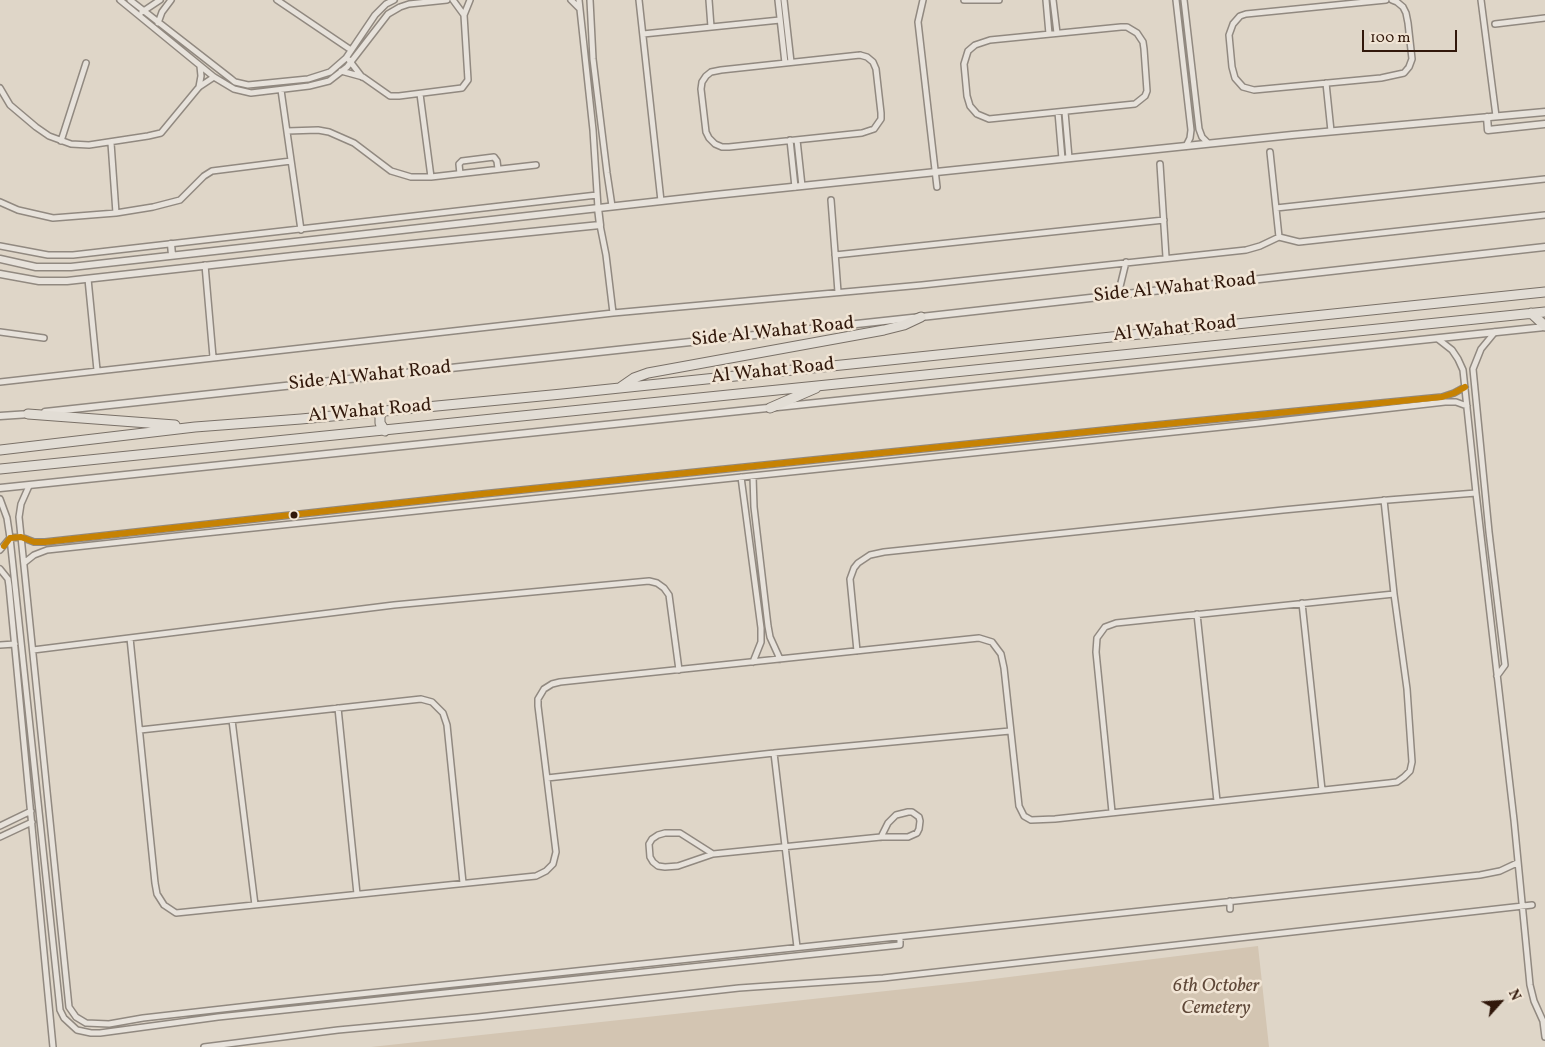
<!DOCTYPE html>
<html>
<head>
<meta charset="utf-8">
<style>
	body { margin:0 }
	#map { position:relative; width:1545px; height:1047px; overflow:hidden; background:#dfd6c8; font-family:Vollkorn,serif }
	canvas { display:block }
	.north { position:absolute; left:1475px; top:977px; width:50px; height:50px; -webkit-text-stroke:4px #f1e5d5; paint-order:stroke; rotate:64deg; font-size:14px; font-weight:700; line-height:20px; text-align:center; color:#31180b }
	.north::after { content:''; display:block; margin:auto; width:18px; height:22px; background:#31180b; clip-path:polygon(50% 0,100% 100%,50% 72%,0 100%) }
	.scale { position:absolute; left:1362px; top:30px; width:95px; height:22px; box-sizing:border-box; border:2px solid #31180b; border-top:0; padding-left:6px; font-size:15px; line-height:18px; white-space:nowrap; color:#31180b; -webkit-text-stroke:4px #f1e5d5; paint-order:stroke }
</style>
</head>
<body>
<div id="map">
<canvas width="1545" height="1047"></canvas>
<div class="north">N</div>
<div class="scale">100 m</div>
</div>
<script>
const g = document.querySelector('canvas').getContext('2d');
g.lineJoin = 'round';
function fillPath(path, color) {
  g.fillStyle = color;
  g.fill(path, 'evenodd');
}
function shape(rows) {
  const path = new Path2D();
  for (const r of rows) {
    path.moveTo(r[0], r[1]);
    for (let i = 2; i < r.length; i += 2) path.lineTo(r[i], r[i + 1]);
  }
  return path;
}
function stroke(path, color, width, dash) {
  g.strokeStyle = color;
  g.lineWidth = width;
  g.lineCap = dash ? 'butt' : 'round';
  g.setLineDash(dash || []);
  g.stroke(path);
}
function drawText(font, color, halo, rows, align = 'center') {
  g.font = font + ' Vollkorn,serif';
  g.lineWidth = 5;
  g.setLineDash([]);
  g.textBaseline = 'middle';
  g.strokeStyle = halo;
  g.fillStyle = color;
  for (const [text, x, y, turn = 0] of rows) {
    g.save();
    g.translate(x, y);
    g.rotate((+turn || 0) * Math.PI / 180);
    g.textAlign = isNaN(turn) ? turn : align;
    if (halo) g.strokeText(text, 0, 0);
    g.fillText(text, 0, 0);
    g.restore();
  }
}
fillPath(shape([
	[1258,946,1269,1047,371,1047,969,982]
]), '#d3c5b2');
const minor = shape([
	[120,0,214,77,234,89,251,93,309,86,329,81,347,67,388,14,400,7,409,4,447,0],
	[130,0,230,78,235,82,248,85,308,79,330,72,346,58,375,15,386,4,394,0],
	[277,0,351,50],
	[453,0,464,15],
	[571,0,579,8],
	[579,0,593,130,598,208],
	[590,0,593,59,607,173,612,206],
	[639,0,661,201],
	[709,0,711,27],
	[778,0,785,63],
	[784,0,791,62],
	[923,0,918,22,937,187],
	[964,0,999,0],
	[1046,0,1049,34],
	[1053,0,1057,33],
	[1176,0,1191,130,1190,138,1186,146],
	[1184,0,1199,129,1202,137,1208,143],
	[1386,0,1246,14,1240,16,1233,24,1229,35,1232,67,1235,78,1243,87,1254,90,1381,78,1404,73,1409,67,1412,59,1408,23,1406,13,1403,7,1397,2,1392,0],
	[1481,0,1496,116],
	[142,12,160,0],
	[158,23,162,12,171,0],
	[1495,24,1545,18],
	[1121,27,1127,27,1137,33,1143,42,1144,49,1147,91,1145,96,1135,104,989,119,977,114,970,106,967,96,964,64,968,51,975,45,990,40,1121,27],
	[643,34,780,20],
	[860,55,867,57,873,62,876,69,881,113,881,119,874,129,862,133,729,147,722,147,715,144,709,138,706,132,701,89,702,82,706,76,711,72,721,70,860,55],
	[349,60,362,77],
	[341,71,363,77,390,96,399,96,462,88,468,80,464,15,470,0],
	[1326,83,1331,131],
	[199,87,201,76,200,66],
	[0,88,10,105,36,127,49,136,71,144,89,145,148,136,161,133,199,87,214,77],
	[281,90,301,230],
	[420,94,431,177],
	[1058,112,1062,159],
	[1065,112,1069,158],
	[287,131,318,130,329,132,354,143,391,171,411,177,431,177,536,165],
	[790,140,795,187],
	[797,140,802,186],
	[61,141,86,63],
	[111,143,116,213],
	[1270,152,1279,237],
	[1160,164,1166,257],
	[460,174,459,164,462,161,494,157,497,161,498,169],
	[831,200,838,292],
	[0,202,18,210,53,218,116,213,153,207,180,200,204,176,212,171,291,161],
	[1276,208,1545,179],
	[600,225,606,255,613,313],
	[0,246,48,255,73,255,597,195],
	[835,255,1164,220],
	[205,265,213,357],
	[88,279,97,370],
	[1118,295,1126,262],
	[0,332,44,338],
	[1495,332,1481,349,1473,369,1489,532,1505,665,1497,676],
	[1438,339,1452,350,1458,359,1463,370,1476,493,1514,820,1530,985,1534,1001,1543,1021,1545,1037],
	[0,382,613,313,922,285,1246,250,1260,246,1279,237,1299,242,1545,215],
	[753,476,754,507,768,626,770,637,780,659],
	[741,477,761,628,761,642,753,662],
	[29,486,21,504,19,517,69,1007,76,1017,86,1023,109,1024,143,1018,275,1003,1480,875,1500,871,1517,863],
	[0,499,7,518,10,538,59,1000,60,1010,64,1018,77,1030,91,1033,100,1033,218,1017,900,945,900,937],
	[0,550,10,538,21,537,34,542,45,542,482,494,1135,427,1442,397,1454,393,1465,387],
	[24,563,34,555,47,550,186,535,1260,423,1445,402,1456,402,1467,406],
	[0,569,8,579,9,586,53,1047],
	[1302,603,1322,790],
	[1197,614,1217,801],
	[130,638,155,883,157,894,164,905,176,913,536,876,546,871,553,864,556,852,538,706,538,699,544,689,552,684,560,682,979,638,992,642,1001,654,1004,668,1019,806,1024,816,1031,820,1055,819,1389,783,1397,782,1404,777,1410,771,1412,762,1407,689,1394,594,1384,500],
	[0,645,15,644],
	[33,650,394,605,649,581,657,583,664,588,669,595,679,670],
	[857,651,850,579,854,568,858,563,870,555,884,552,1283,510,1388,500,1476,493],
	[338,708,357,894],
	[232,720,255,905],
	[140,730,421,699,432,702,443,713,447,725,463,883],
	[774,753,797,947],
	[547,778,774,753,1010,731],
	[1112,812,1096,652,1097,638,1105,627,1116,623,1394,594],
	[0,826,31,811],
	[0,837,32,822],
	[713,854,678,866,665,867,658,866,653,862,650,857,649,844,652,839,658,835,665,833,680,833,713,854,881,837,908,837,917,833,919,829,920,821,919,817,912,812,908,812,896,815,888,823,881,837],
	[1230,901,1230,909],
	[204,1047,338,1030,478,1017,739,988,883,978,1532,905]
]);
const tertiary = shape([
	[1487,117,1488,130,1545,124],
	[171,244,172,255],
	[0,259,36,267,71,267,715,195,1292,135,1545,112],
	[0,274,39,281,67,281,293,256,600,225,598,208],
	[45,412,921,317,1545,247],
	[0,416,30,414],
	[0,488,1545,327]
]);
const trunk = shape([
	[1531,313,1545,326],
	[621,387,634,378,648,373,884,330,904,325,921,317],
	[770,408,816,388],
	[382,411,380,417,380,423,385,431],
	[28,414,175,425],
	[0,450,195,427,301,419,562,394,1545,292],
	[0,469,1545,312]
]);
stroke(minor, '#918980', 8);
stroke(tertiary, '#918980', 9);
stroke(trunk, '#797067', 11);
stroke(minor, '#e7e2db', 5);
stroke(tertiary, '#e7e2db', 6);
stroke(trunk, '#e2ddd5', 9);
stroke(shape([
	[4,546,10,538,21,537,34,542,45,542,482,494,1135,427,1442,397,1454,393,1465,387]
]), '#c68203', 6);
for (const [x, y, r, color] of [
	[294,515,4.5,"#31180b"]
]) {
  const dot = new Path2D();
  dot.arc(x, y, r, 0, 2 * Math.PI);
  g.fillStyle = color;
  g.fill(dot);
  stroke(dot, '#f1e5d5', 2);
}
drawText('19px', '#31180b', '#f1e5d5', [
	["Side Al Wahat Road",1175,289,-6],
	["Al Wahat Road",1175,330,-6],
	["Side Al Wahat Road",773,333,-6],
	["Al Wahat Road",773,372,-6],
	["Side Al Wahat Road",370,377,-6],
	["Al Wahat Road",370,412,-5]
]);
drawText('italic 19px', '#5f4838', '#f1e5d5', [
	["6th October",1216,988],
	["Cemetery",1216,1010]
]);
</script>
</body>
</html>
